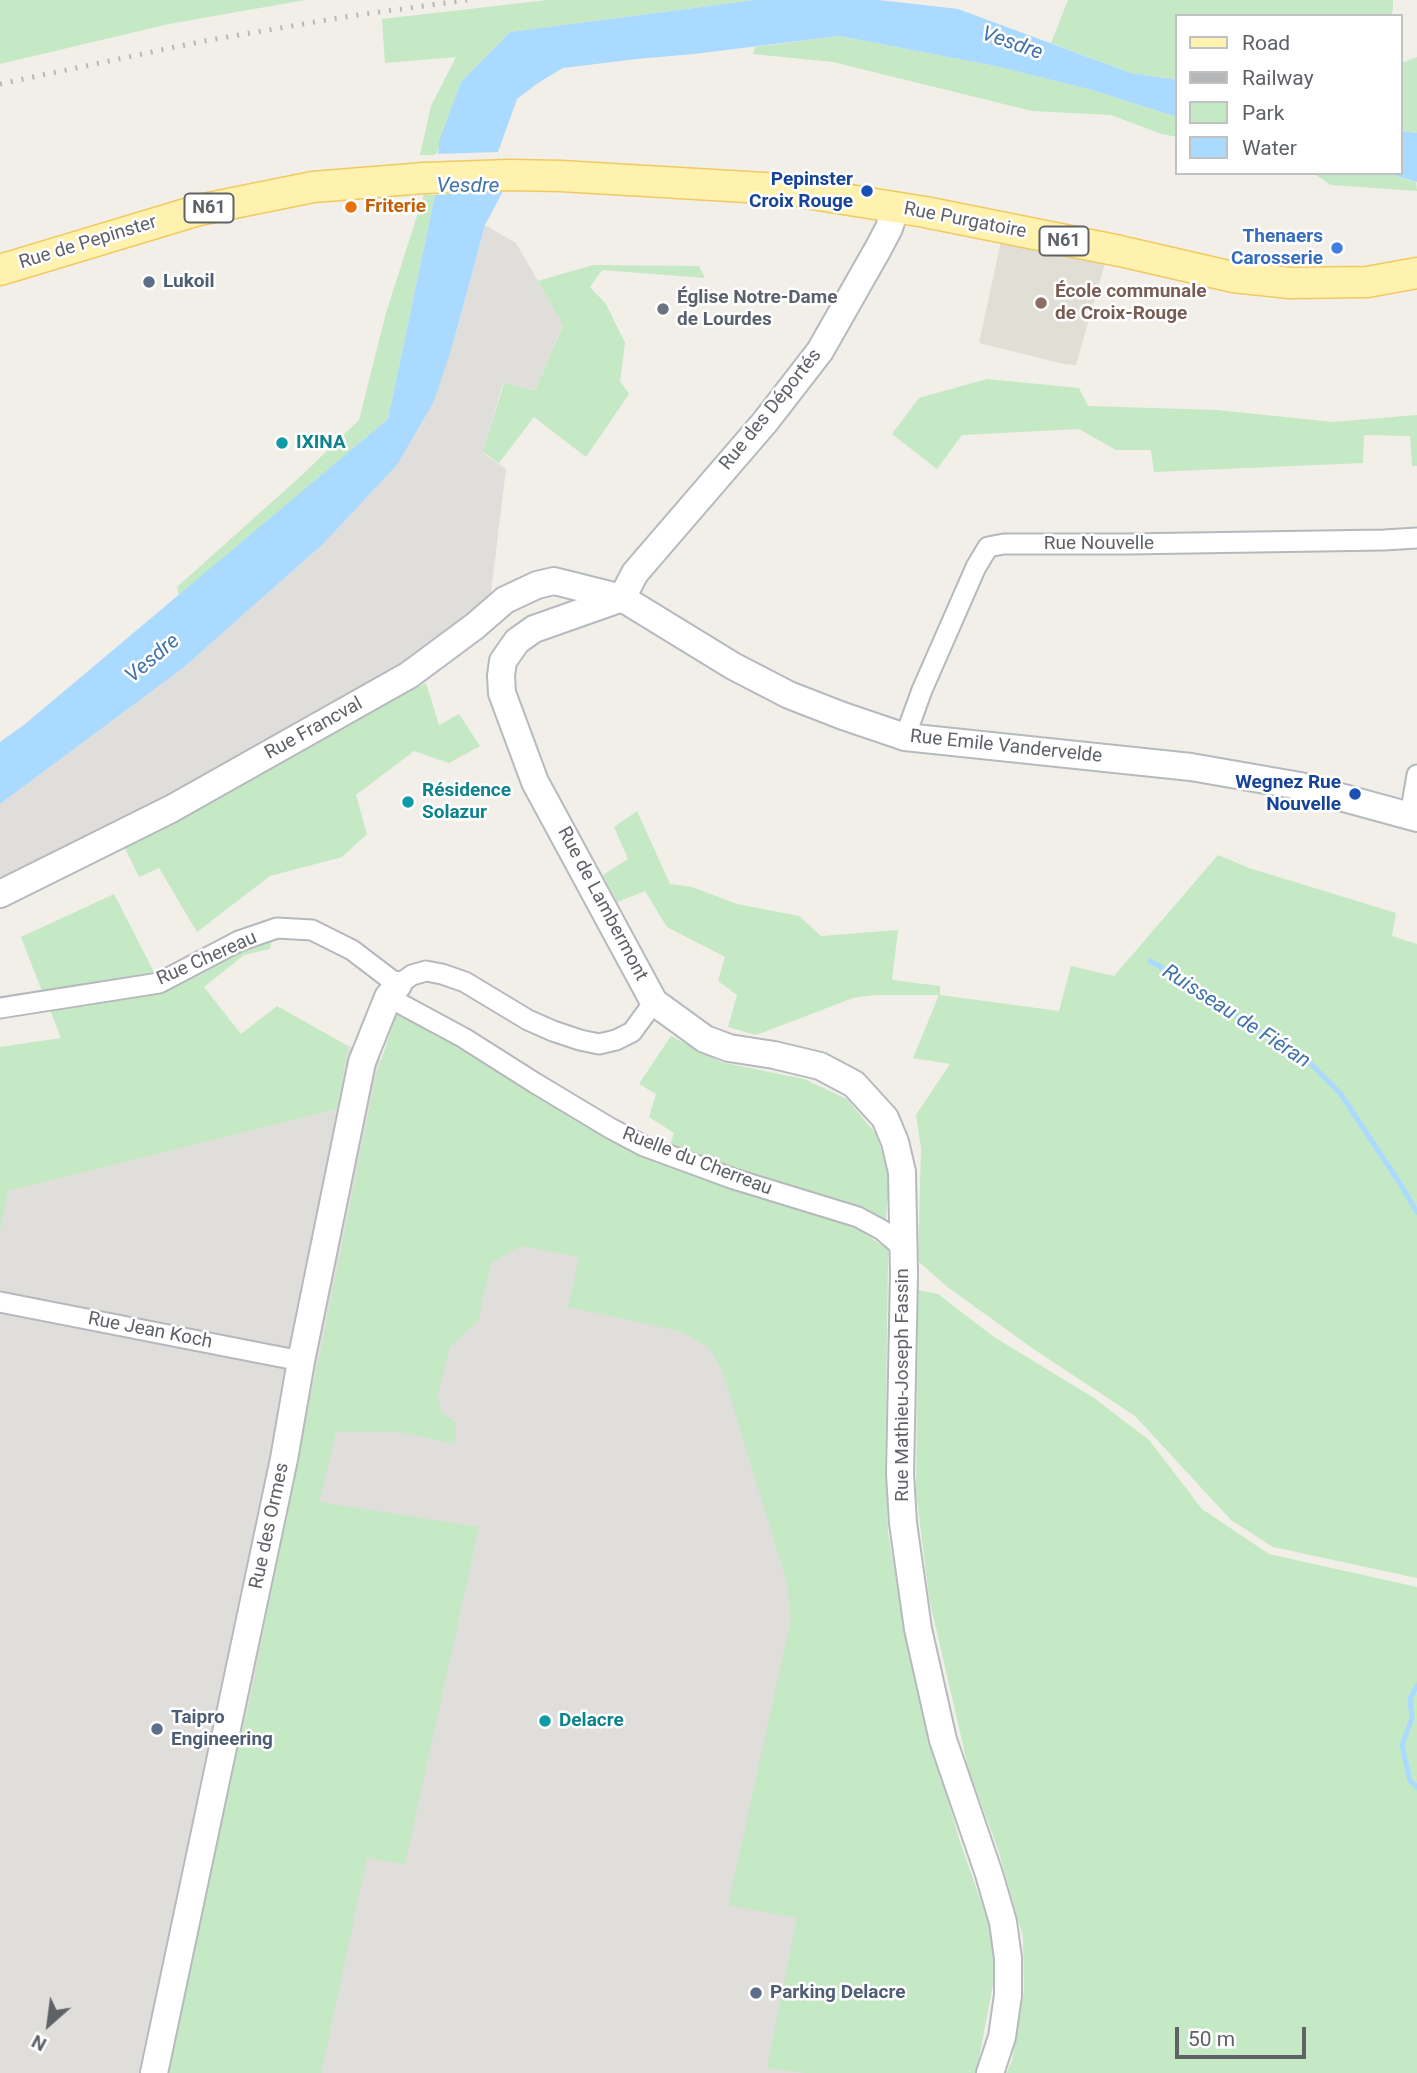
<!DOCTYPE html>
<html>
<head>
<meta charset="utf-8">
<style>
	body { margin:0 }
	#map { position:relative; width:1417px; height:2073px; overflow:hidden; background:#f1efe8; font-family:Roboto,sans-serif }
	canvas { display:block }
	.legend { position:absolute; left:1175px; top:14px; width:228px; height:161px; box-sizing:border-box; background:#fff; border:2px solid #bfc1c3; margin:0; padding:9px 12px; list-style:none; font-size:21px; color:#5f6368 }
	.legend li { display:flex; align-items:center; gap:14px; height:35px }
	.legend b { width:35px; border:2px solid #bfc1c3 }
	.north { position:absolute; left:14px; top:1989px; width:70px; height:70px; -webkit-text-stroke:5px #fff; paint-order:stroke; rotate:208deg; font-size:19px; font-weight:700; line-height:28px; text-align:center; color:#5f6368 }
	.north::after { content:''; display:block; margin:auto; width:24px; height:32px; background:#5f6368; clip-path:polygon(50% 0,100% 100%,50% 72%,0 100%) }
	.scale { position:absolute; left:1175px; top:2027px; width:131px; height:32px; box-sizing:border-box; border:4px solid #5f6368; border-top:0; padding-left:9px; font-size:21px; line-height:24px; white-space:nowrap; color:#5f6368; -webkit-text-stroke:5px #fff; paint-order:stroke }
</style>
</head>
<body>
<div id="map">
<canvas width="1417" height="2073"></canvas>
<ul class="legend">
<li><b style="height:9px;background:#fff2af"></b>Road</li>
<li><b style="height:9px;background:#b6b7b8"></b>Railway</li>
<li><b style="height:19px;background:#c5e8c5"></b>Park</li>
<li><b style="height:19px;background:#aadaff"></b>Water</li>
</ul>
<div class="north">N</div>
<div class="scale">50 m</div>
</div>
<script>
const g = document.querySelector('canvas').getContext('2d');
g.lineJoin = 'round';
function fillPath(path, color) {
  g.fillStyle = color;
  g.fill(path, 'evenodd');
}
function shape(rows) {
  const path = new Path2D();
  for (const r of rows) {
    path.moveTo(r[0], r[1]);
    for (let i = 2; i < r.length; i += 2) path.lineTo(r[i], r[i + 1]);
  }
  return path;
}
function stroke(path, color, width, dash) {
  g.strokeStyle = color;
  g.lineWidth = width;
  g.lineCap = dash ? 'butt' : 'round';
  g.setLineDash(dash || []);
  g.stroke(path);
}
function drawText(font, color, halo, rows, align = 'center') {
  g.font = font + ' Roboto,sans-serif';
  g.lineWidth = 5;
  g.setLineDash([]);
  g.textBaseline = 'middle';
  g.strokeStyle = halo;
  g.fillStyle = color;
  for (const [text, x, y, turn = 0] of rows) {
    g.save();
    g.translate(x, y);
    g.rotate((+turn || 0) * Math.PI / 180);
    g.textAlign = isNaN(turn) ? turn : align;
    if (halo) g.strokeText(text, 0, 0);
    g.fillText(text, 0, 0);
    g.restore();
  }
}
fillPath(shape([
	[485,225,516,243,563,324,535,391,503,383,483,453,506,469,490,601,418,661,0,889,0,804,183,668,323,544,397,465,452,347],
	[388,1043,677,1167,857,1228,888,1250,885,1470,888,1533,911,1667,959,1839,999,1953,976,2073,0,2073,0,1193,336,1109,348,1046,382,1060]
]), '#e0deda');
fillPath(shape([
	[1001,241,1105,263,1076,365,1064,364,979,343]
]), '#e1ded6');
fillPath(shape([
	[0,0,305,0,169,24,0,64],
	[548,0,755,0,510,32,461,82,436,155,420,155,431,106,456,57,385,63,382,19],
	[1068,0,1393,0,1393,9,1391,16,1177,16,1177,80,1131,73,1051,43],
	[839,36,995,66,1092,90,1177,117,1177,137,1162,134,1111,115,1032,111,833,62,753,54,755,47],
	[1417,57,1417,133,1401,131,1401,63],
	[1313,173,1386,173,1416,182,1417,191,1331,185],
	[424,194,435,195,388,419,179,596,177,587,301,476,359,420,386,313],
	[593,265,699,266,705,278,602,270,590,287,606,304,625,343,620,381,629,394,586,457,534,417,499,463,483,452,504,383,535,391,563,325,538,281],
	[987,379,1079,388,1088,406,1217,410,1333,422,1417,415,1417,466,1412,466,1410,436,1364,435,1363,463,1154,472,1151,450,1116,450,1079,429,962,435,937,469,892,434,919,398],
	[426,683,439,725,459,714,480,746,449,763,414,751,356,795,367,834,342,857,270,876,197,932,159,868,139,877,124,846,381,705],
	[637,811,670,884,692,887,737,904,799,916,821,936,898,930,892,980,940,986,940,995,1059,1011,1071,966,1114,976,1218,855,1249,868,1396,913,1392,936,1417,944,1417,1578,1273,1547,1231,1520,1135,1416,1035,1350,946,1286,918,1261,921,1148,916,1115,950,1064,913,1058,939,995,875,995,853,998,756,1035,728,1027,737,995,718,981,725,957,667,927,645,891,617,902,603,875,628,859,614,827],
	[114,894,156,976,43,994,21,937],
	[272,938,270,949,244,955,204,987,241,1034,277,1006,348,1046,337,1109,8,1191,0,1231,0,1047,61,1038,49,1008,143,994,202,974,239,947],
	[399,1006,677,1167,857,1228,888,1250,885,1470,888,1533,911,1667,959,1839,999,1953,976,2073,806,2073,767,2068,797,1918,728,1905,791,1619,787,1583,722,1370,709,1347,680,1331,568,1307,579,1257,521,1246,491,1263,478,1321,450,1347,437,1397,442,1413,456,1423,455,1444,399,1432,336,1432,319,1502,479,1527,405,1864,367,1858,321,2073,163,2073,213,1841,251,1697,289,1497,325,1330,376,1076],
	[671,1036,721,1062,804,1079,847,1099,876,1134,890,1178,885,1225,669,1148,674,1133,649,1117,656,1094,639,1084],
	[918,1290,938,1294,994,1337,1094,1398,1149,1440,1202,1509,1269,1554,1417,1587,1417,2073,1006,2073,1012,2061,1024,1991,1023,1937,998,1849,969,1771,929,1598,916,1491]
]), '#c5e8c5');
fillPath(shape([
	[755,0,879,0,958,9,1131,73,1177,80,1177,117,1092,90,995,66,839,36,694,54,637,59,563,68,538,83,517,99,498,152,503,191,485,225,452,347,434,401,397,465,323,544,183,668,0,804,0,742,25,724,388,419,435,195,439,142,461,82,510,32],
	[1401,131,1417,133,1417,182,1386,173,1401,173]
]), '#aadaff');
fillPath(shape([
	[498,152,503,191,432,195,434,154]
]), '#f1efe8');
stroke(shape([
	[1150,961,1189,983,1263,1034,1306,1059,1340,1093,1399,1182,1417,1212],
	[1417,1685,1410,1699,1412,1718,1402,1745,1410,1781,1417,1787]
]), '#aadaff', 5);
const street = shape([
	[905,737,922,690,976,567,988,547,1004,544,1127,544,1384,540,1417,538],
	[1410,816,1417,775],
	[388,997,464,1038,535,1083,610,1128,644,1146,734,1179,858,1217,882,1230,903,1248],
	[0,1008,159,983,239,941,277,928,312,930,352,950,398,985,412,975,426,971,442,974,465,982,528,1020,553,1031,580,1040,599,1044,616,1040,632,1032,654,1002],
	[0,1302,301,1361]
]);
const secondary = shape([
	[622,598,534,629,517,641,503,661,501,676,502,693,535,782,654,1002,705,1039,729,1048,774,1055,820,1066,854,1084,885,1118,895,1142,902,1172,904,1274,900,1474,903,1523,918,1629,943,1740,989,1874,1003,1922,1008,1958,1008,1995,1002,2037,990,2073],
	[622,598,635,573,765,422,820,351,878,249,889,228,896,207],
	[0,894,171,809,409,675,475,626,505,600,537,585,554,581,622,598,733,666,789,695,843,716,905,737,1191,767,1300,786,1417,818],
	[154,2073,284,1459,301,1361,362,1062,388,997,398,985]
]);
const primary = shape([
	[0,270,199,210,313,187,424,178,510,175,561,176,781,189,925,212,1120,251,1233,277,1290,283,1367,282,1417,273]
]);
stroke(street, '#b5b8bc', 23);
stroke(secondary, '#b6babf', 30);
stroke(primary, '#f2c960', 33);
stroke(street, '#fff', 19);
stroke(secondary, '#fff', 26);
stroke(primary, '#fff2af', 30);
stroke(shape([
	[0,84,204,41,350,16,467,0]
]), '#b6b7b8', 5, [2, 9]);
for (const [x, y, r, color] of [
	[867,191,7,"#1a4fb4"],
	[351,207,7,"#e8710a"],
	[1337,248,7,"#3f7fe0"],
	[149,282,7,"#5c6f8a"],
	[1041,303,7,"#8d6e63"],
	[663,309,7,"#6b7280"],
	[282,443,7,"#0f9aa8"],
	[1355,794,7,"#1a4fb4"],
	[408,802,7,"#0f9aa8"],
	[545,1721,7,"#0f9aa8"],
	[157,1729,7,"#5c6f8a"],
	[756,1993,7,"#5c6f8a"]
]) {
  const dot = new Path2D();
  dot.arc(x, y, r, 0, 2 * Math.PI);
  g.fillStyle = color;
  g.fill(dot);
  stroke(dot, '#fff', 2.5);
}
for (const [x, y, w] of [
	[209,208,49],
	[1064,241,49]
]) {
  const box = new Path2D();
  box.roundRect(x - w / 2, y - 14.5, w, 29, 5);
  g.fillStyle = '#fff';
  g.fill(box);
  stroke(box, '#5f6368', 2);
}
drawText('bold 18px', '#5f6368', null, [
	["N61",209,208],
	["N61",1064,241]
]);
drawText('bold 19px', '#164399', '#fff', [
	["Pepinster",853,180],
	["Croix Rouge",853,202],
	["Wegnez Rue",1341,783],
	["Nouvelle",1341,805]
], 'right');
drawText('bold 19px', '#c56008', '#fff', [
	["Friterie",365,207]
], 'left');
drawText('19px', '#5f6368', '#fff', [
	["Rue Purgatoire",965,221,11],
	["Rue de Pepinster",88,243,-17],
	["Rue des Déportés",771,410,-51],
	["Rue Nouvelle",1099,544],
	["Rue Francval",314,729,-29],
	["Rue Emile Vandervelde",1006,747,6],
	["Rue de Lambermont",602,904,62],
	["Rue Chereau",207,959,-24],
	["Ruelle du Cherreau",697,1162,21],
	["Rue Jean Koch",150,1331,11],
	["Rue Mathieu-Joseph Fassin",903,1385,-90],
	["Rue des Ormes",270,1526,-78]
]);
drawText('bold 19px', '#366cbe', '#fff', [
	["Thenaers",1323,237],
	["Carosserie",1323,259]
], 'right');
drawText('bold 19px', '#4e5e75', '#fff', [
	["Lukoil",163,282],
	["Taipro",171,1718],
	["Engineering",171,1740],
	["Parking Delacre",770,1993]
], 'left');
drawText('bold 19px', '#785e54', '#fff', [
	["École communale",1055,292],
	["de Croix-Rouge",1055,314]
], 'left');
drawText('bold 19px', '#5b616d', '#fff', [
	["Église Notre-Dame",677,298],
	["de Lourdes",677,320]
], 'left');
drawText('bold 19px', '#0d838f', '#fff', [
	["IXINA",296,443],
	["Résidence",422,791],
	["Solazur",422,813],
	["Delacre",559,1721]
], 'left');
drawText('italic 21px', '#4174aa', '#fff', [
	["Vesdre",1012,44,19],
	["Vesdre",468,187],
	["Vesdre",153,659,-40],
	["Ruisseau de Fiéran",1236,1017,33]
]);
</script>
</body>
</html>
